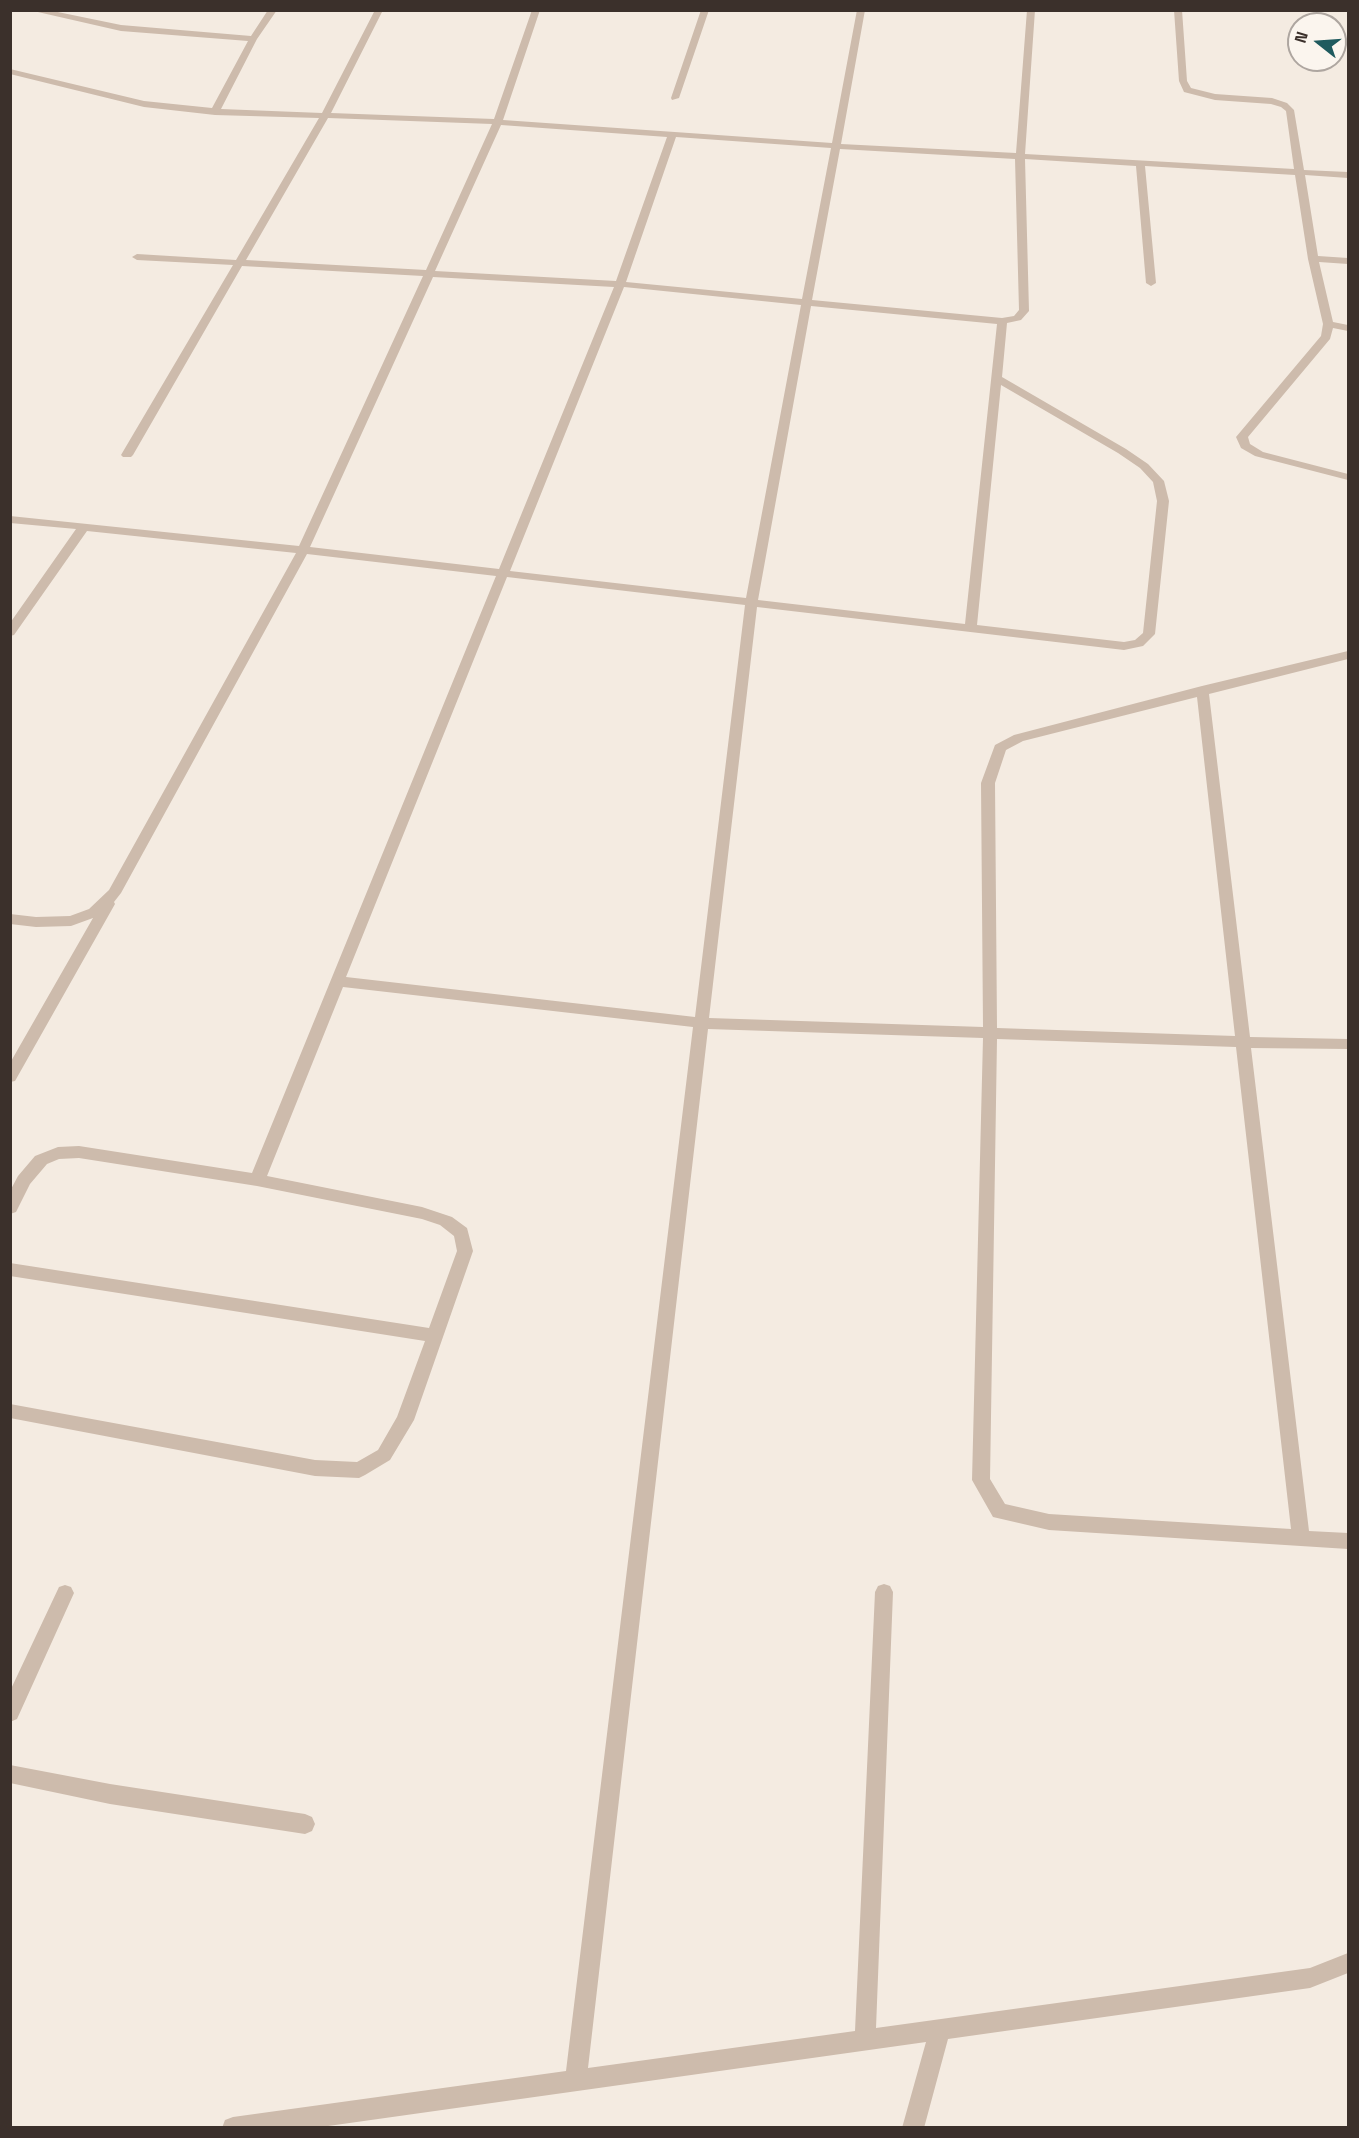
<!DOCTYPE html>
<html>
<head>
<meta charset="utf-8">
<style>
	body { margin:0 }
	#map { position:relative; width:1359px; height:2138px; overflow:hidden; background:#f4ebe1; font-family:"Space Grotesk",sans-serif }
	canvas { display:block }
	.frame { position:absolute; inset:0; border:12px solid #3b302b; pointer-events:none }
	.north { position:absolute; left:1287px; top:12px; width:60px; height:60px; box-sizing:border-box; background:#fbf5ee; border:2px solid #aea6a0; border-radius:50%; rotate:287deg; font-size:16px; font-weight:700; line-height:24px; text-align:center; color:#3b302b }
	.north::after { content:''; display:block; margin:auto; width:21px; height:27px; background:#1f5a5e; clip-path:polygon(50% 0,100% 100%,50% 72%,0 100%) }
</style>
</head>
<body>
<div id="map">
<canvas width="1359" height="2138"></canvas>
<div class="frame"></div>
<div class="north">N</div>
</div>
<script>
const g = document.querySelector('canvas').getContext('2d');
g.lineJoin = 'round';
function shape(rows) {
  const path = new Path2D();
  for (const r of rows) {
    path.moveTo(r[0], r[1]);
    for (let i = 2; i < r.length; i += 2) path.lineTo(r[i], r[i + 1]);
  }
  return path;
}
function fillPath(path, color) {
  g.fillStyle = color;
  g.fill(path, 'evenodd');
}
fillPath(shape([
	[29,10,48,10,121,25,251,36,268,10,277,10,257,39,221,109,322,113,375,10,383,10,331,113,494,119,532,10,540,10,503,120,832,143,857,10,865,10,841,144,1016,153,1027,10,1035,10,1025,154,1294,169,1286,111,1281,107,1271,104,1215,100,1184,92,1179,81,1174,10,1182,10,1187,81,1191,88,1215,94,1272,98,1287,103,1294,110,1304,170,1348,172,1348,178,1305,175,1318,256,1348,258,1348,264,1319,262,1333,322,1348,325,1348,331,1333,328,1330,339,1248,437,1250,444,1263,452,1348,474,1348,480,1255,456,1241,448,1236,437,1321,336,1323,324,1308,259,1295,175,1145,166,1156,283,1151,286,1146,283,1136,166,1025,159,1029,311,1021,320,1007,323,1002,377,1126,449,1148,464,1164,481,1169,501,1155,634,1143,646,1124,650,757,607,709,1018,983,1027,981,783,995,745,1014,735,1202,686,1348,651,1348,659,1209,694,1250,1037,1348,1039,1348,1049,1251,1048,1309,1531,1348,1533,1348,1549,1049,1530,993,1517,972,1480,983,1038,708,1029,588,2068,855,2031,875,1592,878,1586,884,1584,890,1586,893,1592,876,2028,1310,1968,1348,1953,1348,1973,1310,1988,948,2039,924,2128,902,2128,926,2042,314,2128,222,2128,225,2120,233,2117,566,2071,693,1027,343,987,267,1176,422,1207,452,1217,467,1228,473,1251,414,1420,390,1460,365,1475,359,1478,315,1476,10,1418,10,1404,315,1460,357,1462,378,1450,397,1417,425,1341,10,1276,10,1263,429,1328,457,1251,454,1236,440,1225,422,1219,257,1186,79,1158,59,1159,47,1164,30,1184,16,1212,10,1214,10,1191,18,1176,35,1156,58,1147,79,1146,252,1173,496,576,307,554,121,893,114,902,115,904,15,1081,10,1082,10,1063,93,918,71,926,36,927,10,924,10,914,36,917,70,916,89,909,109,890,296,553,87,531,14,635,10,636,10,623,76,529,10,523,10,516,299,546,423,276,242,266,133,455,131,457,123,457,121,455,233,265,137,260,132,257,137,254,236,260,319,118,215,115,144,107,10,74,10,69,144,101,212,108,248,41,121,31,29,10],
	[328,118,492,124,426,270,246,260,328,118],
	[501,125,667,137,616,281,435,271,501,125],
	[676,137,831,148,802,299,626,282,676,137],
	[840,149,1015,159,1019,310,1014,316,1002,318,812,300,840,149],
	[433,277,614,287,499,569,310,547,433,277],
	[624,287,801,305,746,598,510,571,624,287],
	[811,306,997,324,965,624,758,600,811,306],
	[1001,385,1118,453,1140,468,1153,482,1157,501,1143,633,1135,640,1124,642,977,625,1001,385],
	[507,577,745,605,695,1017,346,977,507,577],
	[1197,697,1235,1036,997,1028,995,783,1006,750,1023,741,1197,697],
	[997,1039,1236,1047,1291,1529,1049,1514,1005,1504,990,1479,997,1039],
	[701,10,709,10,679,98,672,100,671,98,701,10],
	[65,1585,71,1587,74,1593,17,1719,10,1722,10,1691,59,1587,65,1585],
	[10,1765,110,1784,305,1814,312,1817,315,1824,312,1831,305,1834,110,1804,10,1783,10,1765]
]), '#cdbbac');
</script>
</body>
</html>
